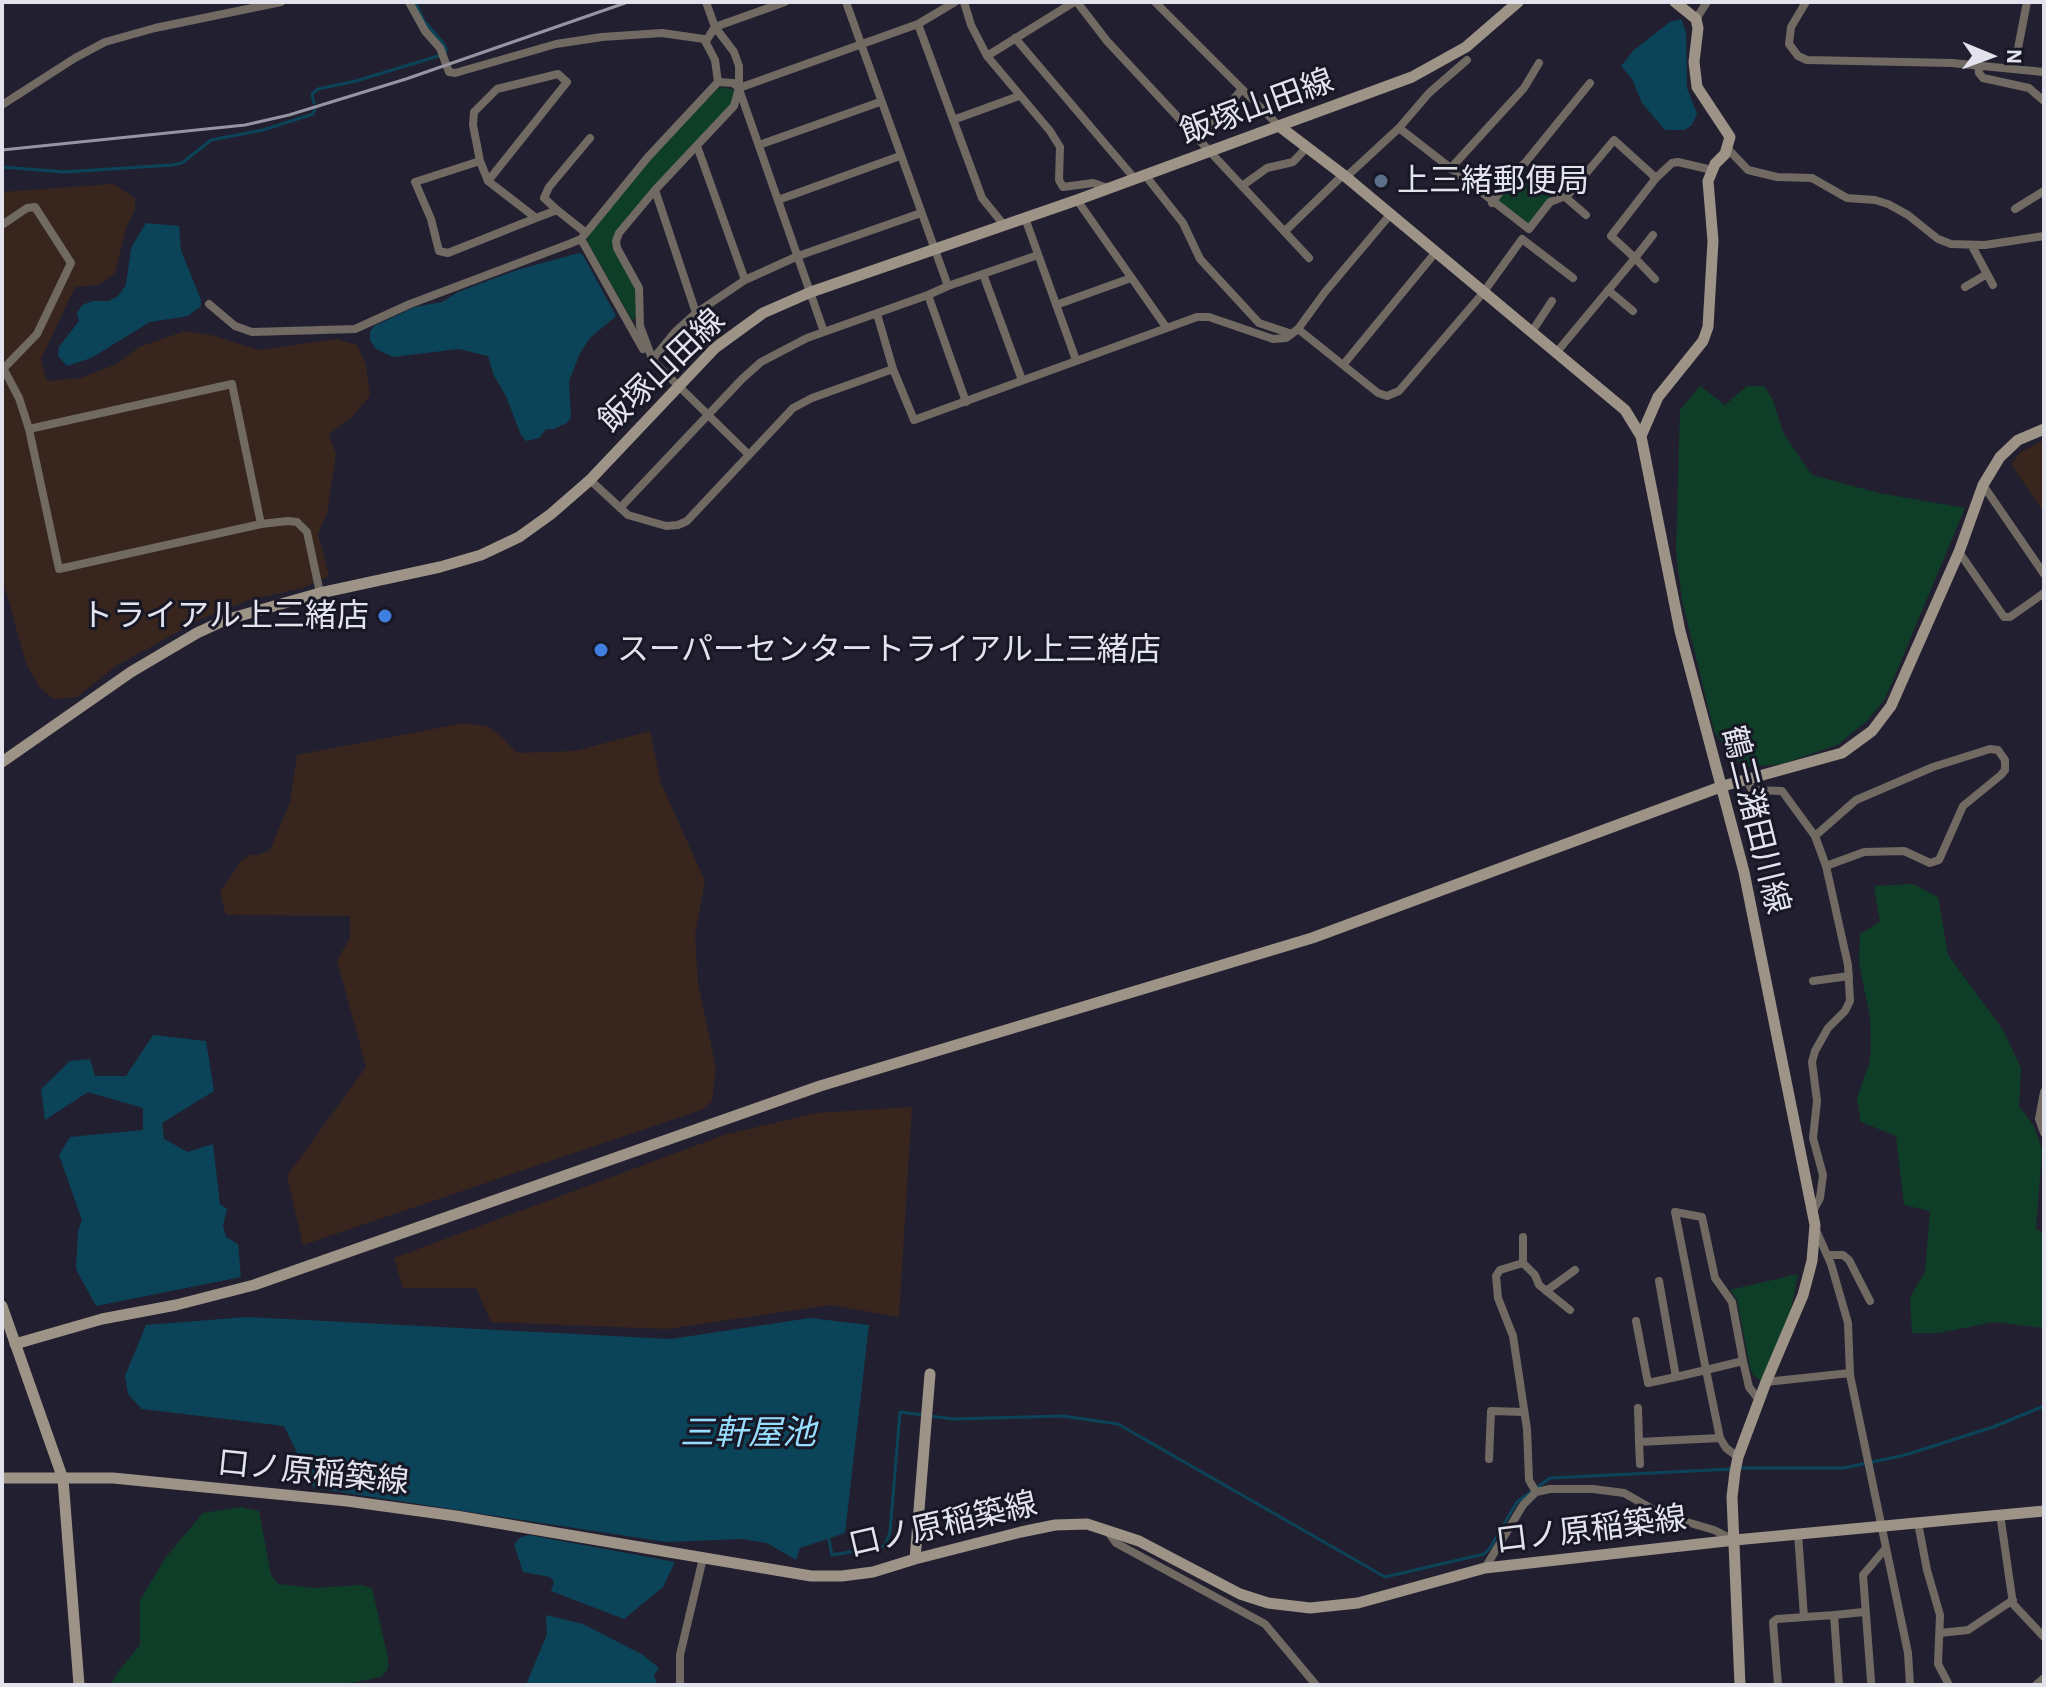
<!DOCTYPE html>
<html>
<head>
<meta charset="utf-8">
<style>
	body { margin:0 }
	#map { position:relative; width:2046px; height:1687px; overflow:hidden; background:#222030; font-family:"Alegreya Sans",sans-serif }
	canvas { display:block }
	.frame { position:absolute; inset:0; border:4px solid #e3e3ee; pointer-events:none }
	.north { position:absolute; left:1950px; top:16px; width:80px; height:80px; -webkit-text-stroke:6px #181726; paint-order:stroke; rotate:91deg; font-size:22px; font-weight:700; line-height:32px; text-align:center; color:#e3e3ee }
	.north::after { content:''; display:block; margin:auto; width:28px; height:36px; background:#e3e3ee; clip-path:polygon(50% 0,100% 100%,50% 72%,0 100%) }
</style>
</head>
<body>
<div id="map">
<canvas width="2046" height="1687"></canvas>
<div class="frame"></div>
<div class="north">N</div>
</div>
<script>
const g = document.querySelector('canvas').getContext('2d');
g.lineJoin = 'round';
function fillPath(path, color) {
  g.fillStyle = color;
  g.fill(path, 'evenodd');
}
function shape(rows) {
  const path = new Path2D();
  for (const r of rows) {
    path.moveTo(r[0], r[1]);
    for (let i = 2; i < r.length; i += 2) path.lineTo(r[i], r[i + 1]);
  }
  return path;
}
function stroke(path, color, width, dash) {
  g.strokeStyle = color;
  g.lineWidth = width;
  g.lineCap = dash ? 'butt' : 'round';
  g.setLineDash(dash || []);
  g.stroke(path);
}
function drawText(font, color, halo, rows, align = 'center') {
  g.font = font + ' "Alegreya Sans","Noto Sans JP",sans-serif';
  g.lineWidth = 6;
  g.setLineDash([]);
  g.textBaseline = 'middle';
  g.strokeStyle = halo;
  g.fillStyle = color;
  for (const [text, x, y, turn = 0] of rows) {
    g.save();
    g.translate(x, y);
    g.rotate((+turn || 0) * Math.PI / 180);
    g.textAlign = isNaN(turn) ? turn : align;
    if (halo) g.strokeText(text, 0, 0);
    g.fillText(text, 0, 0);
    g.restore();
  }
}
fillPath(shape([
	[113,184,135,198,135,209,127,226,115,273,98,285,75,287,41,359,47,381,80,378,117,364,139,347,185,331,211,335,259,350,336,339,357,345,366,365,370,396,352,417,329,434,336,454,327,513,318,534,329,576,303,588,249,600,203,618,116,666,77,697,54,699,39,687,26,663,2,578,2,192],
	[2044,440,2044,513,2011,464,2021,452],
	[464,723,487,726,503,738,517,753,575,751,650,731,661,783,705,881,695,935,698,983,716,1068,712,1101,704,1109,303,1245,287,1176,366,1067,337,960,350,938,350,916,226,915,220,892,241,861,250,855,259,855,270,850,290,802,297,755],
	[912,1107,899,1317,830,1305,667,1329,491,1322,476,1288,403,1288,394,1258,724,1135,815,1113]
]), '#37251e');
fillPath(shape([
	[723,87,734,90,732,103,652,190,612,239,613,246,636,288,636,318,632,320,588,243,588,235,651,158,717,89],
	[1523,168,1553,193,1528,226,1497,202],
	[1700,386,1725,405,1747,386,1764,386,1773,400,1783,433,1812,475,1879,493,1965,508,1885,699,1867,721,1837,745,1782,764,1748,767,1734,759,1714,731,1682,600,1676,553,1680,410],
	[1913,884,1938,897,1948,955,2003,1030,2021,1068,2019,1106,2034,1126,2042,1150,2036,1229,2044,1233,2044,1328,1994,1322,1939,1333,1912,1333,1910,1297,1925,1272,1930,1211,1904,1205,1896,1136,1861,1122,1857,1098,1869,1064,1871,1049,1870,1017,1859,963,1860,934,1880,922,1874,886],
	[1798,1274,1791,1309,1762,1381,1753,1375,1750,1368,1737,1299,1730,1290],
	[240,1507,259,1511,271,1575,278,1584,314,1588,361,1585,372,1588,388,1658,388,1669,381,1677,340,1685,111,1685,117,1673,140,1645,140,1600,166,1557,203,1513]
]), '#0f3e28');
fillPath(shape([
	[1681,19,1686,32,1687,88,1697,114,1691,126,1684,130,1665,130,1642,103,1632,79,1621,66,1634,50,1670,22],
	[146,223,179,226,181,250,201,300,201,306,188,316,150,322,91,358,67,366,58,356,59,347,79,321,77,313,82,305,93,301,109,301,118,296,126,285,131,248],
	[579,253,583,255,616,316,590,338,580,353,569,381,571,417,567,423,553,429,546,429,539,438,526,441,521,435,506,396,494,376,488,356,459,349,393,357,376,349,370,340,370,332,374,326,415,307,442,302,458,292,517,270],
	[153,1035,206,1041,214,1091,162,1123,164,1139,188,1152,213,1144,220,1204,227,1209,223,1225,226,1237,238,1244,241,1277,96,1306,76,1269,78,1231,82,1220,59,1155,70,1137,143,1130,143,1108,88,1092,45,1120,41,1089,70,1061,90,1059,95,1076,126,1076],
	[247,1317,671,1339,810,1318,869,1325,845,1533,800,1548,796,1560,767,1543,742,1539,666,1542,314,1488,284,1426,142,1409,128,1394,125,1376,146,1325],
	[529,1535,675,1562,663,1587,624,1619,551,1591,554,1582,550,1577,523,1572,514,1544,521,1537],
	[546,1615,583,1624,643,1655,659,1668,654,1675,657,1685,526,1685,547,1634]
]), '#0b4458');
stroke(shape([
	[314,103,312,94,318,89,356,81,445,54,446,49,443,43,424,21,415,2],
	[2,167,64,172,172,165,182,163,211,140,263,130,313,114,315,109],
	[930,1416,953,1419,1063,1416,1118,1424,1385,1577,1484,1554,1490,1548,1517,1502,1550,1478,1733,1469],
	[1741,1468,1844,1468,1905,1455,1993,1427,2044,1406],
	[829,1540,832,1555,885,1546,890,1532,900,1412,923,1415]
]), '#0b4458', 3);
stroke(shape([
	[706,2,715,27,734,52,739,66,739,88,734,106,655,190,619,233,616,241,617,248,639,288,640,326,653,361,748,454],
	[846,2,948,286,928,295,966,402],
	[964,2,971,25,987,56,1050,131,1060,147,1059,180,1063,187,1093,183,1108,188],
	[1077,2,1107,41,1309,258],
	[1155,2,1279,126],
	[1806,2,1791,27,1789,44,1798,56,1807,60,1952,63,2044,72],
	[1696,19,1707,2],
	[918,24,982,198,1004,225],
	[1015,38,1135,179],
	[706,41,715,27,785,2],
	[987,56,1074,2],
	[1978,66,1979,73,1983,78,2029,88,2044,101],
	[2014,69,2027,2],
	[718,82,733,83,739,88,918,24,955,2],
	[739,89,824,332],
	[2,105,75,58,105,42,155,28,281,2],
	[953,120,1019,96],
	[1399,128,1429,93,1467,60],
	[1193,135,1213,124,1242,89],
	[759,145,880,102],
	[697,146,745,280],
	[1727,148,1748,170,1777,177,1812,178,1847,198,1875,200,1888,204,1908,215,1938,239,1951,244,1985,245,2044,236],
	[480,161,415,182,431,219,439,251,448,253,536,218],
	[1450,169,1524,88,1539,63],
	[1145,175,1183,223,1200,259,1259,323,1292,334],
	[1346,177,1399,128,1529,229,1550,202,1568,195,1614,140,1656,178,1672,163,1678,162,1712,170],
	[488,181,567,82,558,74,497,89,474,112,473,125,480,161,488,181,536,218,557,210,586,233],
	[1242,186,1267,168,1293,162,1307,147],
	[655,190,696,313],
	[1564,196,1586,215],
	[778,200,900,156],
	[1077,200,1166,327],
	[1492,203,1515,171,1525,163,1590,83],
	[2015,209,2044,191],
	[557,210,544,198,549,187,590,138],
	[1025,218,1076,360],
	[2,225,27,208,35,207,71,263,37,334,4,368],
	[1285,231,1343,175],
	[1653,235,1635,258,1655,279],
	[581,239,643,349],
	[1972,246,1993,285],
	[983,274,1022,380],
	[948,286,1038,255],
	[1965,287,1987,274],
	[1608,290,1633,311],
	[209,304,235,326,252,332,355,329,410,304,569,244,581,239,648,157,718,82,715,60,704,39,662,33,602,37,556,44,455,73,449,72,440,48,425,31,409,2],
	[1056,305,1131,278],
	[877,314,893,369],
	[1298,329,1378,393,1387,396,1399,391,1483,293,1522,239,1573,278],
	[1531,333,1552,301],
	[1556,353,1635,258,1611,236,1656,178],
	[652,360,675,332,696,313,745,280,798,256,921,213],
	[1343,365,1435,253],
	[2,366,19,398,29,429,59,569,261,524,288,521,297,522,307,532,320,593],
	[29,429,232,384,261,524],
	[590,480,628,515,666,526,678,525,687,521,793,408,812,398,893,369,914,420,1197,317,1209,317,1273,339,1286,338,1298,329,1325,292,1389,216],
	[1983,485,2044,574],
	[620,508,742,379,761,362,807,338,928,295],
	[1959,552,2004,617,2010,617,2044,593],
	[1747,780,1752,790,1782,791,1815,836,1826,866,1848,965,1850,1001,1845,1011,1828,1028,1815,1051,1812,1062,1817,1101,1813,1138,1823,1175,1820,1198,1813,1211],
	[1815,836,1856,800,1933,767,1990,749,1998,750,2005,760,2005,770,2001,775,1963,806,1939,860,1930,863,1904,851,1864,852,1826,866],
	[1813,981,1849,976],
	[2044,1092,2039,1119,2044,1133],
	[1816,1230,1831,1264,1848,1323,1850,1375,1908,1653,1910,1685],
	[1827,1255,1843,1255,1849,1260,1870,1301],
	[1523,1263,1523,1237],
	[1659,1281,1676,1377,1706,1370,1743,1361,1732,1302,1715,1278,1702,1217,1675,1212,1706,1370,1720,1438,1726,1448,1738,1457],
	[1546,1291,1575,1270],
	[1636,1321,1648,1383,1676,1377],
	[1743,1361,1749,1387,1759,1400],
	[1766,1382,1850,1373],
	[1638,1408,1639,1442,1720,1438],
	[1639,1442,1640,1464],
	[1489,1459,1491,1411,1524,1412],
	[1536,1492,1550,1489,1593,1489,1624,1493,1663,1515,1714,1530,1734,1540],
	[2000,1514,2013,1604,2044,1637],
	[1918,1523,1927,1570,1940,1615,1938,1664,1949,1685],
	[1108,1532,1116,1543,1265,1624,1316,1685],
	[1798,1534,1804,1617],
	[1485,1568,1523,1505,1536,1492,1529,1480,1527,1429,1513,1336,1498,1298,1496,1276,1500,1270,1523,1263,1535,1275,1539,1285,1570,1310],
	[1834,1615,1864,1612],
	[1940,1633,1968,1630,2013,1600],
	[1871,1681,1863,1575,1886,1548],
	[680,1685,680,1655,703,1558],
	[1778,1685,1773,1622,1777,1619,1834,1615,1839,1685],
	[2036,1685,2044,1678]
]), '#706a63', 8);
stroke(shape([
	[1675,2,1696,19,1698,28,1694,62,1697,87,1730,137,1725,154,1715,164,1708,181,1713,241,1708,327,1703,341,1658,397,1641,436,1680,631,1744,872,1815,1225,1812,1261,1803,1295,1766,1382,1738,1457,1735,1472,1732,1497,1740,1685],
	[1279,126,1346,177,1625,410,1641,436],
	[2,762,131,672,197,633,225,620,320,593,440,567,481,555,519,537,551,514,590,480,715,348,763,313,811,292,1077,200,1412,77,1466,47,1518,2],
	[2,1306,63,1479,79,1685],
	[15,1344,102,1319,176,1305,254,1285,820,1086,1312,938,1723,786,1842,753,1872,731,1891,706,1959,552,1983,485,2000,457,2018,440,2044,429],
	[2,1478,113,1478,347,1501,456,1516,811,1576,842,1576,873,1572,915,1559,1021,1532,1055,1525,1087,1524,1139,1541,1240,1594,1268,1603,1310,1608,1358,1603,1485,1568,1735,1540,2044,1511],
	[915,1559,930,1374]
]), '#9d9387', 11);
stroke(shape([
	[2,150,245,125,289,115,406,79,628,2]
]), '#9695a2', 3);
for (const [x, y, r, color] of [
	[1381,181,8,"#5c6f8a"],
	[385,616,8,"#3f7fe0"],
	[601,650,8,"#3f7fe0"]
]) {
  const dot = new Path2D();
  dot.arc(x, y, r, 0, 2 * Math.PI);
  g.fillStyle = color;
  g.fill(dot);
  stroke(dot, '#181726', 3);
}
drawText('32px', '#e3e3ee', '#181726', [
	["飯塚山田線",1257,107,-20],
	["飯塚山田線",662,371,-44],
	["鶴三潴田川線",1755,820,76],
	["口ノ原稲築線",313,1473,6],
	["口ノ原稲築線",943,1525,-13],
	["口ノ原稲築線",1591,1530,-7]
]);
drawText('32px', '#e3e3ee', '#181726', [
	["上三緒郵便局",1397,181],
	["トライアル上三緒店",369,616,"right"],
	["スーパーセンタートライアル上三緒店",617,650]
], 'left');
drawText('italic 34px', '#97ddfd', '#181726', [
	["三軒屋池",748,1434]
]);
</script>
</body>
</html>
